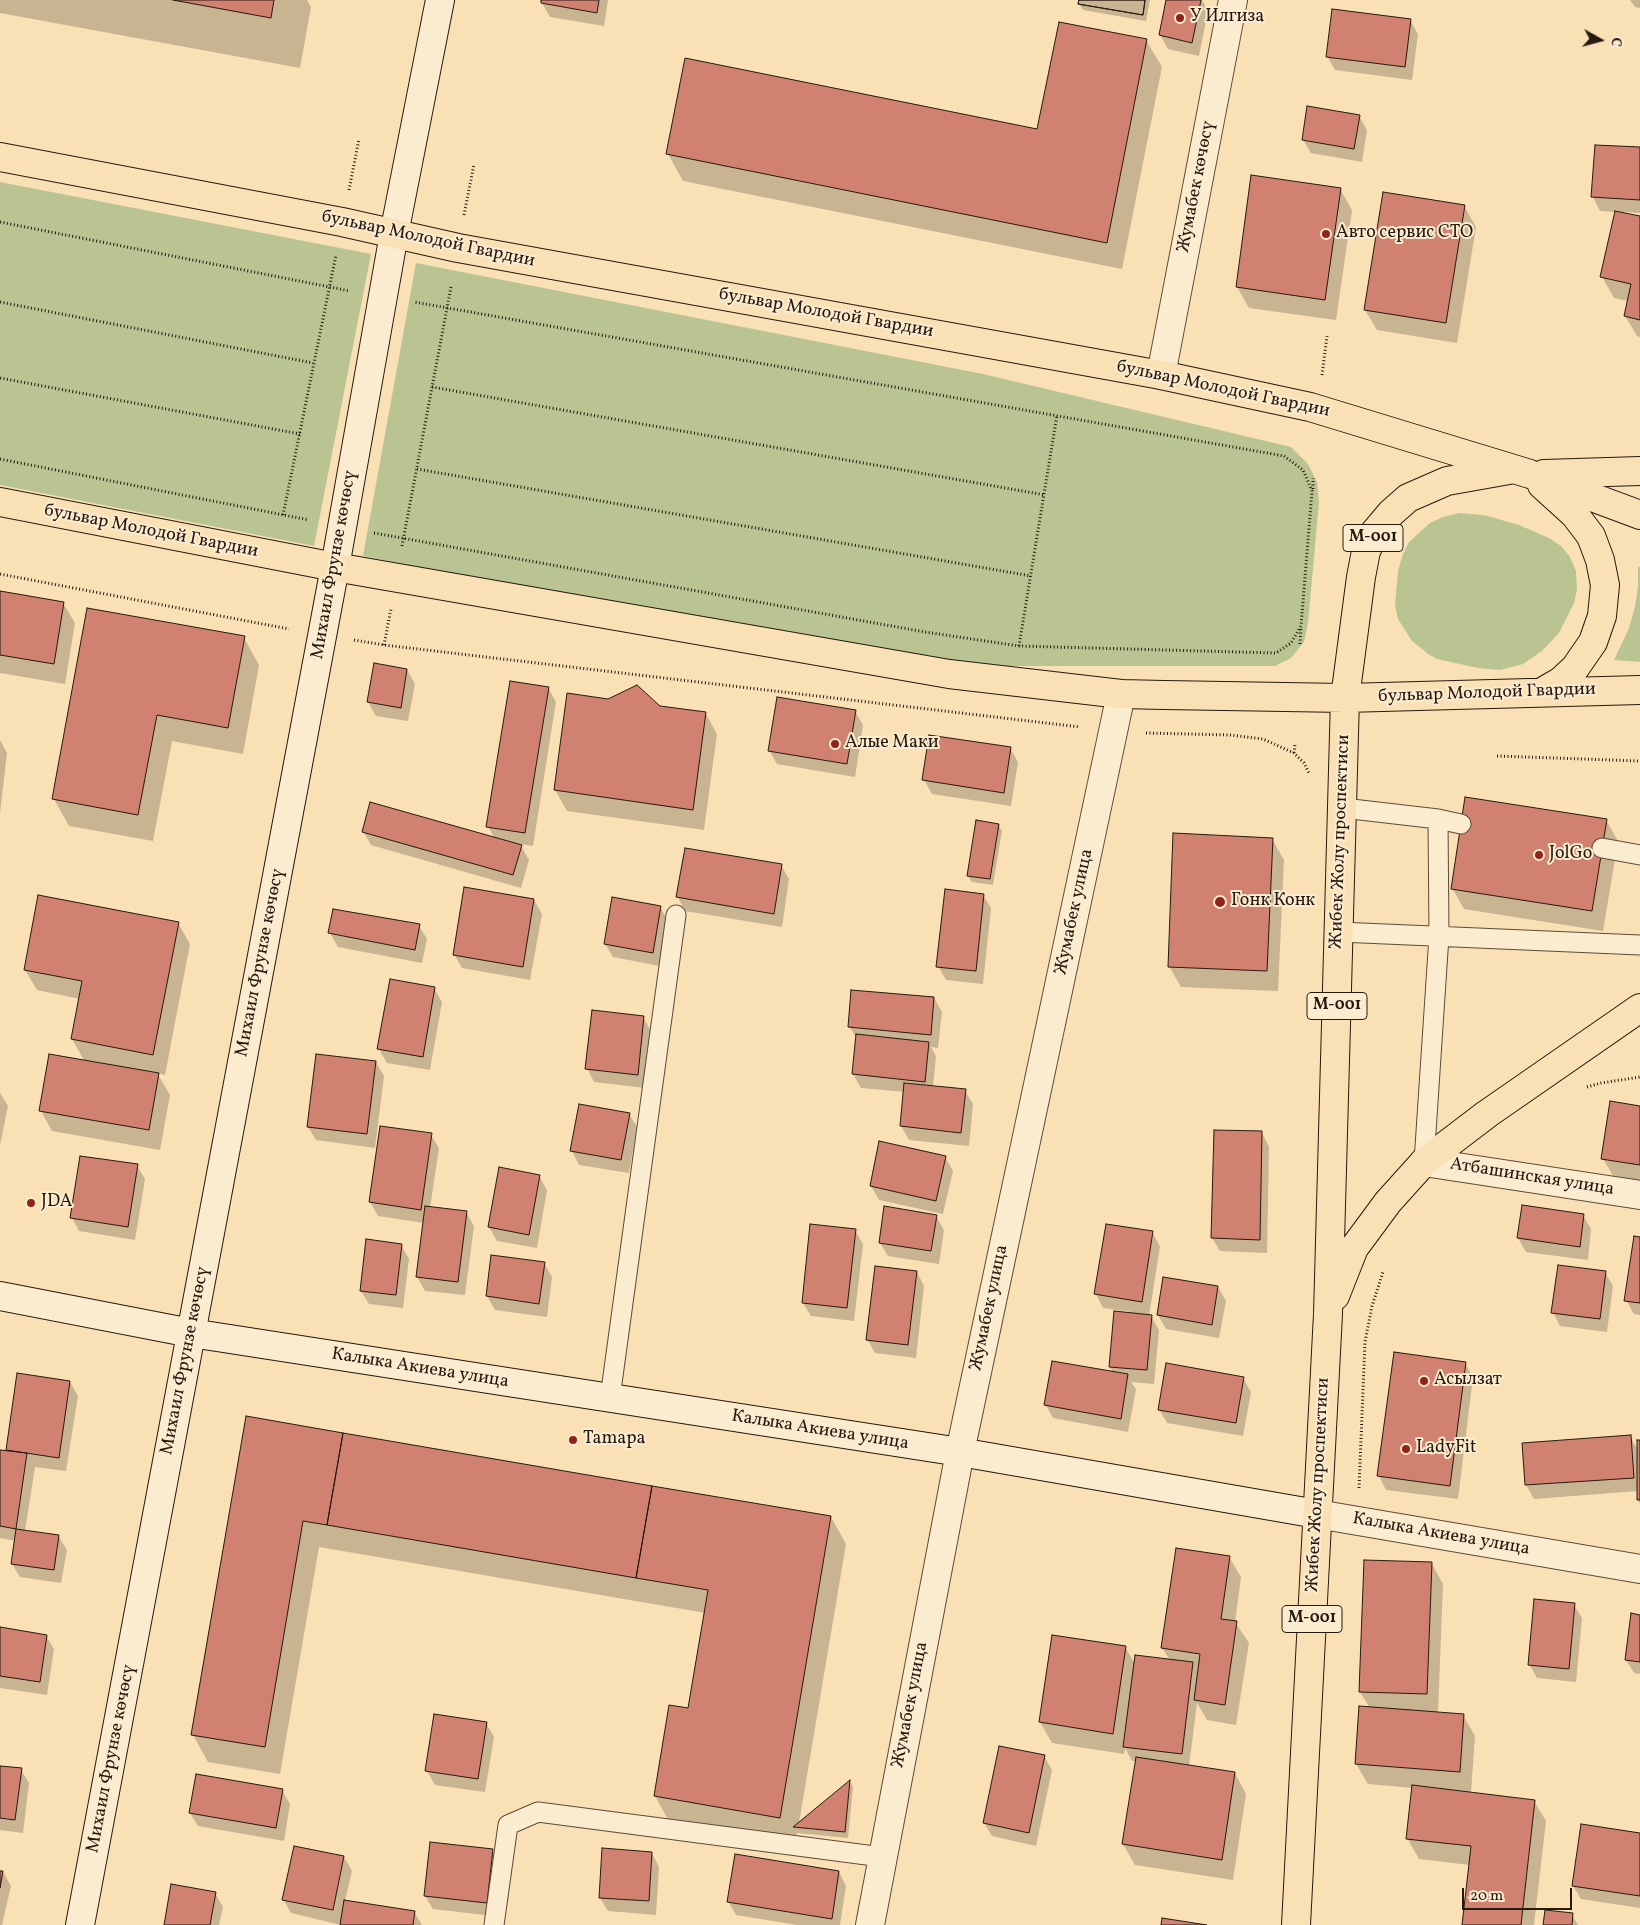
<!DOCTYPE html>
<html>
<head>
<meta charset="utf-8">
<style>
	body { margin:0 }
	#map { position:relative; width:1640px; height:1925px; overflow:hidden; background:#fae1b5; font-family:Vollkorn,serif }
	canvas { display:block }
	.north { position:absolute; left:1575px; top:15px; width:50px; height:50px; -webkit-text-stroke:4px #fceccf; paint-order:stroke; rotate:97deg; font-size:14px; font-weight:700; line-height:20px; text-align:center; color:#261911 }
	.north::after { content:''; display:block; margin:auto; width:18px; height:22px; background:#261911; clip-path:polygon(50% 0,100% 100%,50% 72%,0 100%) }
	.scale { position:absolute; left:1462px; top:1888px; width:110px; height:22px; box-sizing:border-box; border:2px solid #261911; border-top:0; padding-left:6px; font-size:15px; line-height:18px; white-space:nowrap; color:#261911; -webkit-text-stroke:4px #fceccf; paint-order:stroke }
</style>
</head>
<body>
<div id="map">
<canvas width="1640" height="1925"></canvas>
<div class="north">С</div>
<div class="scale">20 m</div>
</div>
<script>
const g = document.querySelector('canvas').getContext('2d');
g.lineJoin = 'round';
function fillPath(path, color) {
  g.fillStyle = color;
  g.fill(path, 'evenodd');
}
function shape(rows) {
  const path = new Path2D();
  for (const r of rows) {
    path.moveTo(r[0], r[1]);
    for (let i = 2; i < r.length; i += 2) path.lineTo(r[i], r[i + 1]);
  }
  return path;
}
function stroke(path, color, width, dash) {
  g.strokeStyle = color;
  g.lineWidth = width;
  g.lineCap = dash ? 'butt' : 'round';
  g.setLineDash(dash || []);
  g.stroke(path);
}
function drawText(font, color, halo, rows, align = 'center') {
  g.font = font + ' Vollkorn,serif';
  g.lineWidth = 4;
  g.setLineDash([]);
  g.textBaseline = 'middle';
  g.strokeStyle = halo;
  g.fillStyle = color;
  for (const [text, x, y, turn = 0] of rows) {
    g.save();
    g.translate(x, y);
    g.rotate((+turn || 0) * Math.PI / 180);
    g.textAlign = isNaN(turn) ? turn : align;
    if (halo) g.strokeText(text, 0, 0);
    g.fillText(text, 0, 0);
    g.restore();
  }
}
fillPath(shape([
	[0,182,371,254,314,546,0,485],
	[416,263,983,374,1291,447,1308,464,1317,482,1319,502,1308,623,1304,642,1291,658,1275,666,927,666,363,556],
	[1459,513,1484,515,1519,525,1549,538,1561,546,1570,557,1576,571,1577,590,1574,603,1559,633,1542,651,1523,664,1500,670,1478,668,1437,659,1428,654,1412,641,1398,619,1395,605,1398,571,1403,554,1409,542,1430,523,1443,517],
	[1638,567,1640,567,1640,662,1614,660,1629,628,1635,607,1638,586]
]), '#b9c492');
fillPath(shape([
	[0,0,307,0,311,7,300,68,0,13],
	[543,0,608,0,604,26,550,17,542,3],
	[1080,0,1150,0,1146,21,1083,10,1079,4],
	[1167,0,1202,0,1208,11,1199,56,1168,49,1160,35],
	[1630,0,1640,0,1640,8,1635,7],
	[1410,20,1418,34,1412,80,1335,70,1327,56],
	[1146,40,1162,67,1122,269,683,181,668,154,1038,130],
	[1359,116,1367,130,1362,162,1311,153,1303,140],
	[1596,146,1640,149,1640,213,1623,212,1623,214,1640,217,1640,337,1637,336,1625,316,1628,301,1614,298,1602,277,1616,212,1600,211,1593,197],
	[1340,189,1352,210,1336,320,1249,308,1237,287],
	[1464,206,1476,227,1457,343,1377,330,1365,310],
	[0,592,63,603,75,623,65,684,0,673],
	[244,638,259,665,243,754,172,741,153,841,69,826,54,799],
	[407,670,415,684,408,721,376,716,368,702],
	[548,688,556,702,533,846,520,844,529,860,521,888,371,845,363,831,495,839,488,826],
	[660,708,706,714,717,734,704,830,567,811,555,790],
	[855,711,863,725,855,777,777,764,769,750],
	[0,740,7,753,0,813],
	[1010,748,1018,762,1011,806,932,794,924,780],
	[1606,820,1618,841,1603,931,1464,909,1452,888],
	[998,825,1002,831,993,885,972,882,968,876],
	[1272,839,1284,860,1278,991,1181,987,1169,966],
	[781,865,789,879,782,927,685,911,678,897],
	[983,895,991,908,983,984,946,980,938,966],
	[534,900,542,914,530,980,462,968,454,954],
	[660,907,668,921,660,966,613,957,605,944],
	[178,923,190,944,165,1075,157,1073,170,1095,160,1150,52,1131,41,1111,85,1062,72,1039,80,999,37,990,25,970],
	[419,926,427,939,422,963,338,947,330,933],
	[434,988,442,1002,430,1070,387,1063,379,1049],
	[934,998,942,1012,938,1048,931,1047,936,1056,933,1087,965,1091,973,1104,969,1146,909,1140,901,1126,905,1092,861,1088,853,1074,857,1039,849,1026],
	[643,1017,651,1031,645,1088,594,1082,587,1068],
	[376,1062,384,1076,375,1148,316,1140,308,1127],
	[0,1093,8,1106,0,1145],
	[1640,1107,1640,1183,1615,1179,1603,1159],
	[629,1114,637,1127,629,1173,579,1165,572,1151],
	[1261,1132,1269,1146,1267,1253,1220,1251,1212,1238],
	[431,1135,439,1148,430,1208,466,1212,474,1226,465,1295,425,1291,417,1277,424,1223,378,1216,370,1202],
	[945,1157,953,1171,943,1214,879,1200,871,1186],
	[137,1166,145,1179,135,1240,79,1231,72,1218],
	[539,1176,547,1190,537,1248,497,1241,489,1227],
	[1583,1215,1591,1229,1588,1260,1526,1252,1518,1238],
	[936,1216,944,1230,939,1264,888,1256,880,1243],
	[855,1230,863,1244,854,1321,811,1316,803,1303],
	[1152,1232,1160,1246,1149,1316,1151,1316,1159,1330,1154,1384,1131,1382,1136,1389,1128,1432,1053,1418,1045,1404,1113,1373,1110,1367,1132,1312,1103,1308,1096,1294],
	[1640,1238,1640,1315,1634,1314,1626,1300],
	[401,1245,409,1259,403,1308,369,1304,361,1291],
	[492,1256,544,1263,552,1277,547,1317,495,1310,487,1296],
	[917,1272,924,1286,916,1358,875,1353,867,1339],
	[1605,1272,1613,1286,1607,1332,1560,1326,1553,1312],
	[1218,1287,1226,1301,1219,1338,1166,1329,1158,1315],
	[1465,1363,1473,1377,1458,1499,1386,1490,1379,1476],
	[18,1375,70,1382,78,1396,66,1471,35,1467,25,1531,59,1537,67,1550,61,1583,20,1577,12,1564,16,1541,0,1538,0,1451,7,1452],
	[1243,1378,1251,1392,1243,1436,1167,1423,1159,1409],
	[247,1417,831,1517,846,1544,799,1823,850,1781,853,1787,848,1838,797,1833,795,1844,670,1823,655,1796,689,1710,706,1613,319,1547,280,1774,208,1762,193,1735],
	[1630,1436,1638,1450,1640,1441,1640,1504,1638,1500,1638,1491,1534,1499,1526,1485,1523,1444],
	[1229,1557,1241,1577,1235,1622,1249,1643,1236,1725,1207,1720,1197,1703,1189,1766,1235,1773,1246,1794,1233,1880,1135,1865,1123,1844,1137,1761,1132,1761,1125,1748,1124,1754,1052,1743,1040,1722,1053,1636,1125,1647,1135,1664,1170,1660,1162,1648],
	[1432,1564,1443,1584,1438,1713,1463,1715,1475,1736,1471,1793,1534,1801,1546,1821,1534,1925,1463,1925,1470,1865,1419,1859,1407,1838,1413,1788,1368,1784,1356,1764,1370,1708,1360,1692],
	[1574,1605,1582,1618,1576,1682,1537,1678,1529,1664],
	[1640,1616,1640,1674,1634,1673,1626,1660],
	[0,1628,46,1636,54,1649,47,1695,0,1688],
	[486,1723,494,1737,485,1792,435,1785,427,1771],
	[1044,1756,1052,1770,1036,1846,992,1836,984,1823],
	[0,1767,21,1770,29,1783,23,1833,0,1830],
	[282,1790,290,1804,284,1841,198,1826,190,1813],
	[1640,1834,1640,1908,1581,1899,1573,1886],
	[492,1850,500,1864,494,1916,433,1909,425,1896],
	[652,1853,659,1867,656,1915,608,1911,600,1898],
	[344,1857,352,1871,345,1901,414,1912,422,1925,341,1925,291,1913,283,1899],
	[0,1872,3,1872,11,1886,2,1925,0,1925],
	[839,1872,846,1886,840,1925,797,1925,736,1915,728,1901],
	[215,1893,223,1907,219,1925,165,1925],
	[1572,1915,1578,1925,1544,1925]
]), '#0003');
const building = shape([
	[173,0,274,0,271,18,173,0],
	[541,0,599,0,597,13,541,3,541,0],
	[1079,0,1145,0,1143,15,1078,4,1079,0],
	[1079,0,1145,0,1143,15,1078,4,1079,0],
	[1166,0,1201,0,1192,43,1159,35,1166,0],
	[1332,9,1411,19,1405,67,1326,57,1332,9],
	[1059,22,1147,39,1107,243,666,154,685,58,1037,129,1059,22],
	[1307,106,1360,115,1354,149,1302,140,1307,106],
	[1595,145,1640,147,1640,200,1591,197,1595,145],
	[1251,175,1341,188,1325,300,1236,287,1251,175],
	[1383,192,1465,205,1446,323,1364,310,1383,192],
	[1615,211,1640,216,1640,320,1624,316,1631,284,1600,277,1615,211],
	[0,591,64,602,54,664,0,655,0,591],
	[87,608,245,636,228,728,157,715,138,815,52,799,87,608],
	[374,663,407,669,401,708,367,702,374,663],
	[510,681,549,687,525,833,486,827,510,681],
	[637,685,660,706,706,712,693,810,554,790,567,693,608,699,637,685],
	[777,697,856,710,847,764,768,751,777,697],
	[929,735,1011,747,1004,793,922,780,929,735],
	[1465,797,1607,819,1592,911,1451,889,1465,797],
	[370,802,522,845,513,875,362,832,370,802],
	[976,820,999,824,990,879,967,876,976,820],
	[1173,833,1273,838,1267,971,1168,967,1173,833],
	[685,848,782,864,774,914,676,897,685,848],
	[464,887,534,899,523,967,453,955,464,887],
	[945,889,984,894,976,971,936,967,945,889],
	[38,895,179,922,153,1055,71,1039,82,981,24,970,38,895],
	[612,897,661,906,653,953,604,944,612,897],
	[333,909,420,924,415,950,328,933,333,909],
	[390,979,435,987,423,1057,377,1049,390,979],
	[851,990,934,997,931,1035,848,1027,851,990],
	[592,1010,644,1016,638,1075,585,1069,592,1010],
	[856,1034,929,1042,925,1082,852,1074,856,1034],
	[49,1054,159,1073,149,1130,39,1111,49,1054],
	[316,1054,376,1061,367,1134,307,1127,316,1054],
	[904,1083,966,1089,961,1133,900,1126,904,1083],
	[1610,1101,1640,1106,1640,1165,1601,1159,1610,1101],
	[579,1104,630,1113,621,1160,570,1151,579,1104],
	[380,1126,432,1133,421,1210,369,1202,380,1126],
	[1214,1130,1262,1131,1260,1240,1211,1238,1214,1130],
	[879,1141,946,1156,936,1201,870,1186,879,1141],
	[80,1156,138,1164,128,1227,70,1218,80,1156],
	[499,1167,540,1175,529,1235,488,1227,499,1167],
	[1522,1205,1584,1214,1580,1247,1517,1238,1522,1205],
	[425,1206,467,1211,458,1282,416,1277,425,1206],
	[884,1206,937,1215,931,1251,879,1243,884,1206],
	[810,1224,856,1229,847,1308,802,1303,810,1224],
	[1106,1224,1153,1231,1142,1302,1094,1294,1106,1224],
	[1634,1236,1640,1237,1640,1303,1624,1301,1634,1236],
	[366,1239,402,1244,396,1295,360,1291,366,1239],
	[491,1255,545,1262,539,1304,486,1296,491,1255],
	[1558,1265,1606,1271,1600,1319,1551,1313,1558,1265],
	[875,1266,917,1271,908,1345,866,1340,875,1266],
	[1163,1277,1218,1286,1212,1325,1157,1315,1163,1277],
	[1114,1311,1152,1315,1147,1370,1109,1367,1114,1311],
	[1394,1352,1466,1362,1450,1486,1377,1476,1394,1352],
	[1052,1361,1128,1374,1121,1419,1044,1405,1052,1361],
	[1166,1363,1244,1377,1236,1423,1158,1410,1166,1363],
	[17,1373,70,1381,59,1458,6,1450,17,1373],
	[246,1416,343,1433,327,1525,303,1521,265,1747,191,1735,246,1416],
	[343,1433,652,1486,636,1578,327,1525,343,1433],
	[1631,1435,1634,1478,1525,1485,1522,1443,1631,1435],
	[1637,1440,1640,1440,1640,1500,1637,1500,1637,1440],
	[0,1450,27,1453,16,1529,0,1526,0,1450],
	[652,1486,831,1516,780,1818,654,1796,669,1705,688,1708,708,1590,636,1578,652,1486],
	[16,1529,59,1535,54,1570,11,1564,16,1529],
	[1176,1548,1230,1556,1221,1619,1237,1621,1225,1705,1194,1700,1200,1654,1161,1648,1176,1548],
	[1364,1560,1432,1562,1427,1694,1359,1692,1364,1560],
	[1534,1599,1575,1603,1569,1669,1528,1665,1534,1599],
	[1631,1613,1640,1615,1640,1662,1625,1660,1631,1613],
	[0,1627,47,1635,40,1682,0,1676,0,1627],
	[1052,1635,1126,1646,1113,1734,1039,1722,1052,1635],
	[1135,1655,1193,1662,1182,1754,1123,1747,1135,1655],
	[1359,1706,1464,1714,1460,1772,1355,1764,1359,1706],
	[434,1714,487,1722,478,1779,425,1771,434,1714],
	[999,1746,1045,1755,1029,1833,983,1823,999,1746],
	[1136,1757,1235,1772,1222,1860,1122,1844,1136,1757],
	[0,1766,22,1768,15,1820,0,1818,0,1766],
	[196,1774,283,1789,276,1828,189,1813,196,1774],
	[850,1780,845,1832,793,1827,850,1780],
	[1412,1785,1535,1800,1521,1925,1462,1925,1471,1846,1406,1839,1412,1785],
	[1581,1824,1640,1833,1640,1896,1572,1886,1581,1824],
	[430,1842,493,1849,487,1903,424,1896,430,1842],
	[294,1846,344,1856,333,1910,282,1900,294,1846],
	[602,1848,652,1852,649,1901,599,1898,602,1848],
	[735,1854,839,1871,832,1919,727,1902,735,1854],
	[0,1871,3,1871,0,1888,0,1871],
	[171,1884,216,1892,210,1925,164,1925,171,1884],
	[344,1900,415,1911,413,1925,340,1925,344,1900],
	[1545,1910,1573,1913,1572,1925,1543,1925,1545,1910],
	[1162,1918,1207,1925,1161,1925,1162,1918]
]);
fillPath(building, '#d0816f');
stroke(building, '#261911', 1);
const lane = shape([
	[1343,808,1438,819,1461,824],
	[1602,848,1640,855],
	[1339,932,1640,945],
	[1424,1162,1439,936,1438,819],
	[610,1398,676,915],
	[494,1925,508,1825,538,1812,882,1857]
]);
const street = shape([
	[1161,375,1233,0],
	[1424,1162,1640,1195],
	[1317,1514,1640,1569],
	[870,1925,960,1452,1121,694]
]);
const secondary = shape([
	[0,1296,191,1333,960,1452,1317,1514],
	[80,1925,335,567,394,234,440,0]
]);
const primary = shape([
	[0,157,342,222,458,248,1161,375,1310,407,1530,474,1640,515],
	[1544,474,1640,471],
	[1542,485,1575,515,1591,536,1600,560,1605,585,1602,616,1593,642,1575,668,1561,681,1542,692],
	[0,502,335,567,949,674,1121,694,1164,695,1345,698,1640,690],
	[1335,1296,1354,1248,1388,1202,1424,1162,1487,1114,1640,1008],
	[1296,1925,1328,1314,1345,698,1361,577,1366,551,1375,532,1391,513,1408,498,1447,481,1509,470]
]);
stroke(lane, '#5b4b3a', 21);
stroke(street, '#5b4b3a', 30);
stroke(secondary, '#261911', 30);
stroke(primary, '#261911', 30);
stroke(shape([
	[349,190,359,139],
	[464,215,474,164],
	[0,222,350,291],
	[0,302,313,363],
	[1322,375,1327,336],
	[0,378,300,434],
	[432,387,1045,495],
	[0,459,309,520],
	[417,469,1031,576],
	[1313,489,1313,478],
	[283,515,336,255],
	[374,533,925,632,1019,646,1276,653,1291,643,1301,626,1312,491,1303,470,1284,456,414,302],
	[402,546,451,287],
	[0,574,289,629],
	[354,640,384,645,1080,727],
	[1300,644,1301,627],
	[384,645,391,609],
	[1019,646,1057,415],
	[1146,733,1230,735,1263,739,1294,753,1304,763,1309,773],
	[1294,753,1295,744],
	[1497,756,1640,761],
	[1587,1087,1601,1083,1640,1077],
	[1359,1488,1365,1342,1372,1306,1383,1272]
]), '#261911', 3, [1, 2.5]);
stroke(lane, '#fceccf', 19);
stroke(street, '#fceccf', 28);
stroke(secondary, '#fceccf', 28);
stroke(primary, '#fae1b5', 28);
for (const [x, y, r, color] of [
	[1180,18,5,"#8f2418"],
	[1326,234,5,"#8f2418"],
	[835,744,5,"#8f2418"],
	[1539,855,5,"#8f2418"],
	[1220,902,6,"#8f2418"],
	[31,1203,5,"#8f2418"],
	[1424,1381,5,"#8f2418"],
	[573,1440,5,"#8f2418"],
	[1406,1449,5,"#8f2418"]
]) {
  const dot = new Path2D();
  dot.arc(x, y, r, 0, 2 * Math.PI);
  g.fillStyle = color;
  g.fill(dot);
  stroke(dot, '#fceccf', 2);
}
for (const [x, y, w] of [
	[1373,538,60],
	[1337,1006,60],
	[1312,1619,60]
]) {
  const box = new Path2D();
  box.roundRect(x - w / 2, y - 13.5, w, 27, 4);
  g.fillStyle = '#fceccf';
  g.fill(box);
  stroke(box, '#261911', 1);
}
drawText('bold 16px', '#261911', null, [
	["М-001",1373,538],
	["М-001",1337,1006],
	["М-001",1312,1619]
]);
drawText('18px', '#261911', '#fceccf', [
	["У Илгиза",1190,18],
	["Авто сервис СТО",1336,234],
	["Алые Маки",845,744],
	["JolGo",1549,855],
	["Гонк Конк",1231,902],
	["JDA",41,1203],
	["Асылзат",1434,1381],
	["Tamaра",583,1440],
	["LadyFit",1416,1449]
], 'left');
drawText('18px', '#261911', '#fceccf', [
	["Жумабек көчөсү",1197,187,-79],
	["бульвар Молодой Гвардии",428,240,12],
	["бульвар Молодой Гвардии",826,314,10],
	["бульвар Молодой Гвардии",1223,390,12],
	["бульвар Молодой Гвардии",151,532,11],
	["Михаил Фрунзе көчөсү",335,565,-80],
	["бульвар Молодой Гвардии",1487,694,-2],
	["Жибек Жолу проспектиси",1341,842,-88],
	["Жумабек улица",1075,912,-78],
	["Михаил Фрунзе көчөсү",261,963,-79],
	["Атбашинская улица",1532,1178,9],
	["Жумабек улица",990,1308,-78],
	["Михаил Фрунзе көчөсү",186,1361,-79],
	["Калыка Акиева улица",420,1369,9],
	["Калыка Акиева улица",820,1431,9],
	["Жибек Жолу проспектиси",1319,1485,-87],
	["Калыка Акиева улица",1441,1535,10],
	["Жумабек улица",911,1705,-79],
	["Михаил Фрунзе көчөсү",112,1759,-79]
]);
</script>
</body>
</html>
